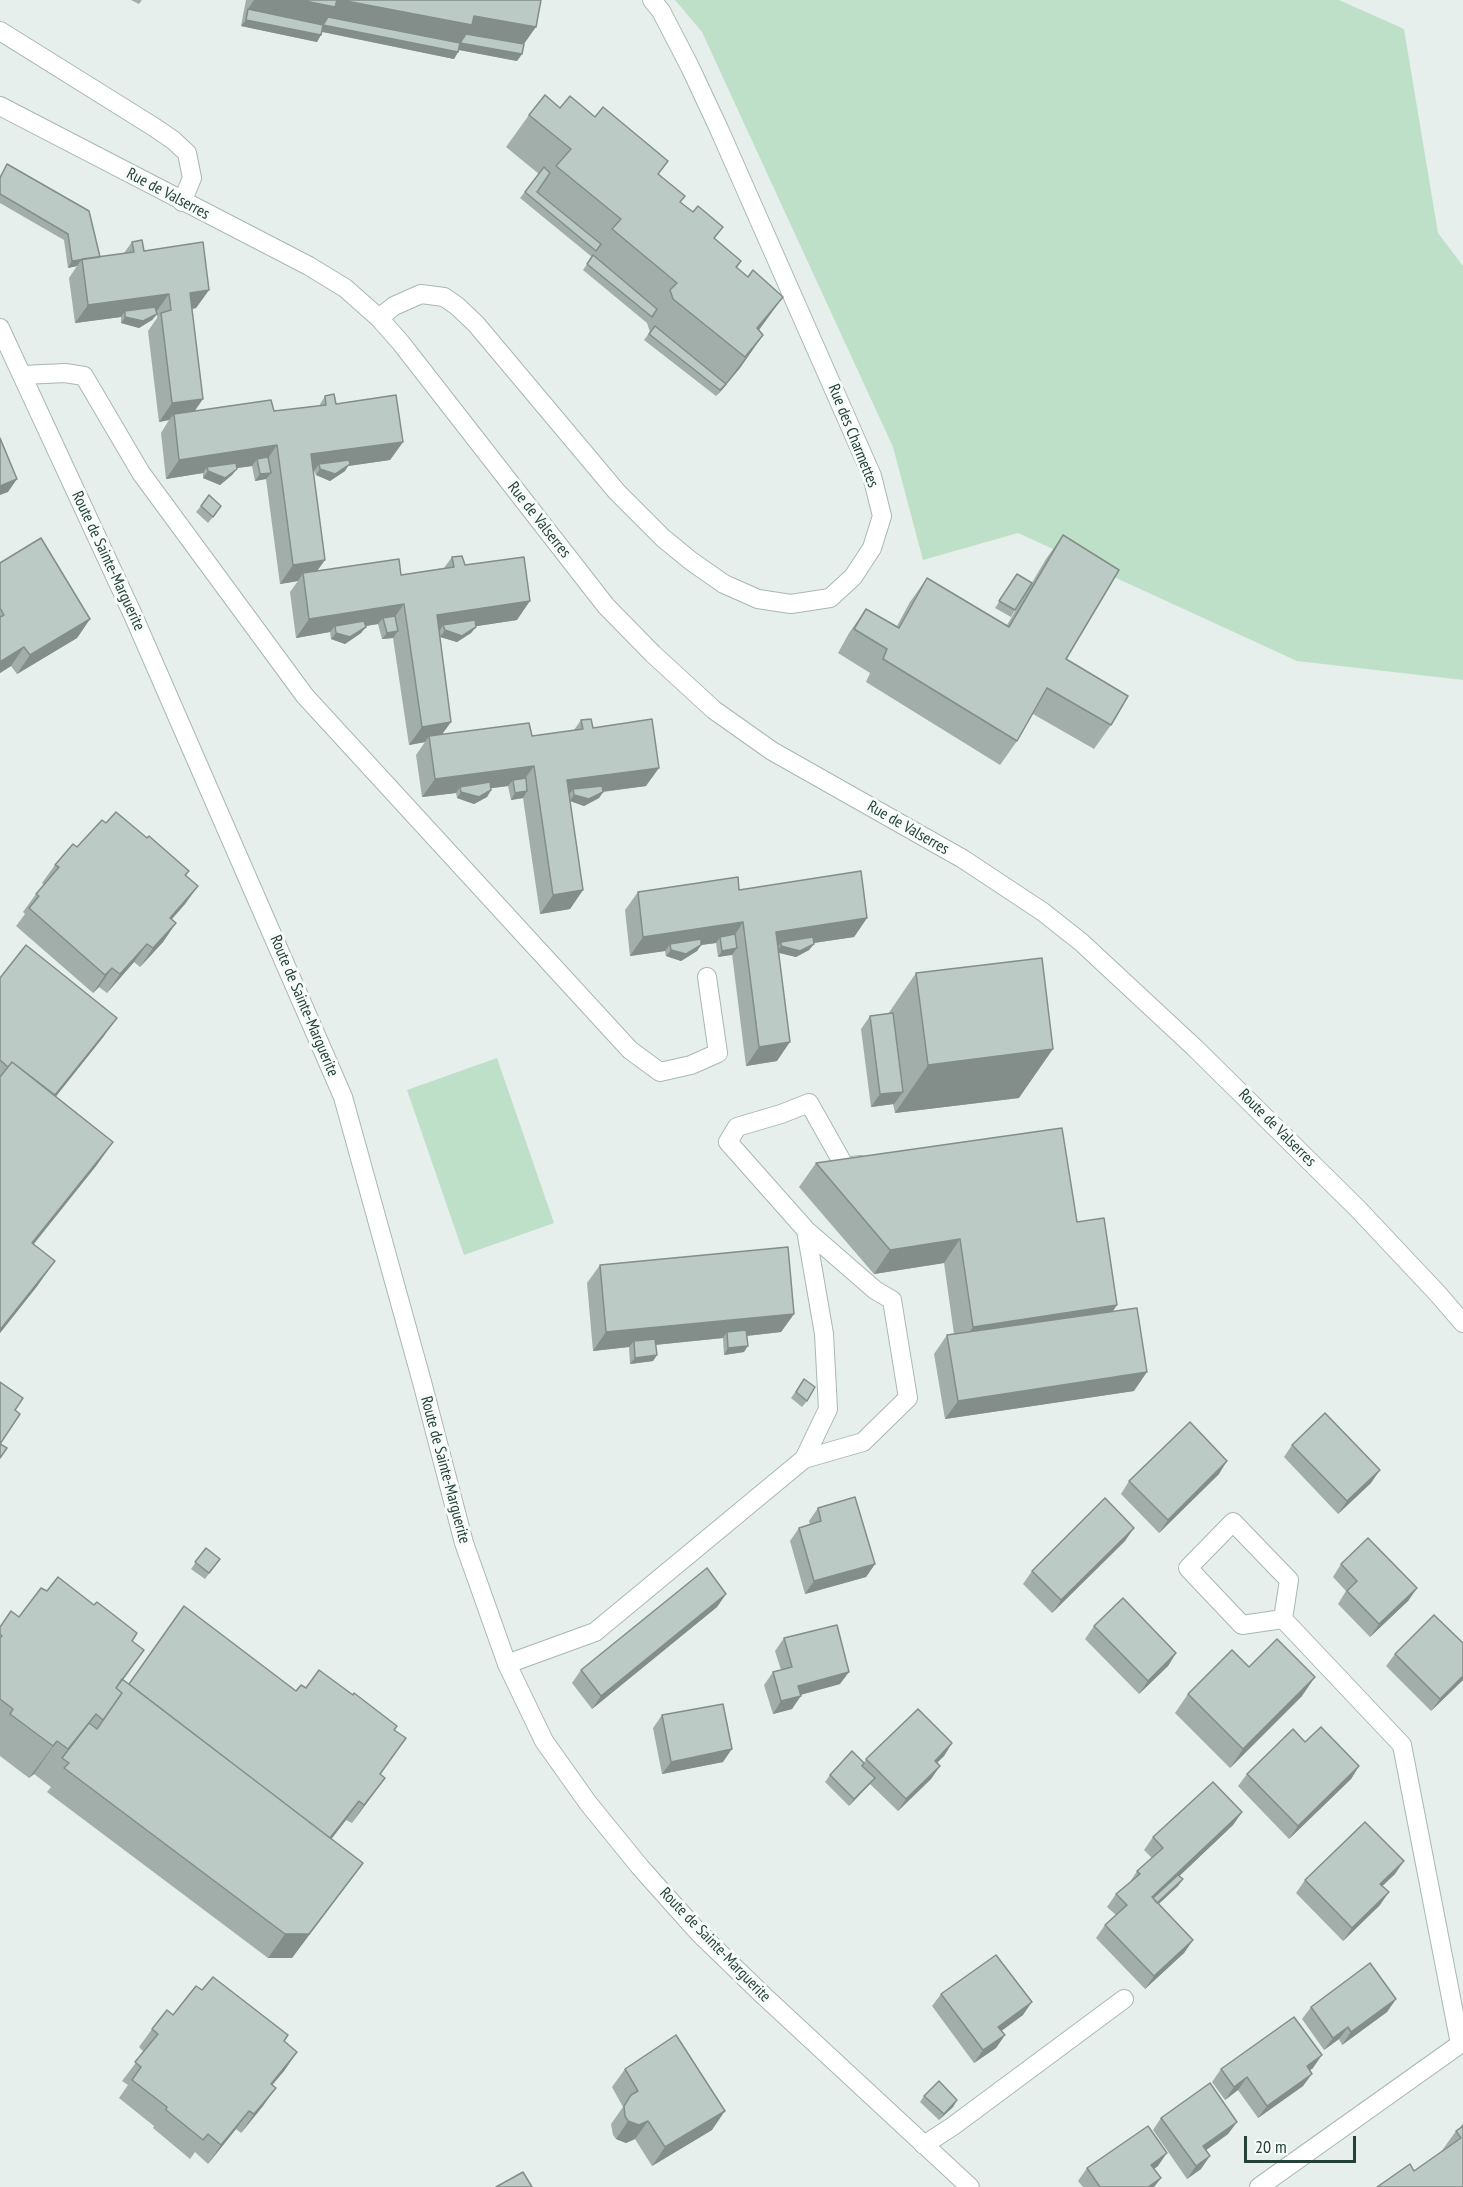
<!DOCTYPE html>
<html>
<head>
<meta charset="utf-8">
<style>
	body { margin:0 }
	#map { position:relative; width:1463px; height:2187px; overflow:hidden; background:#e6efeb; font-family:"PT Sans Narrow",sans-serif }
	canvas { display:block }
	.scale { position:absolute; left:1244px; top:2136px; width:112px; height:27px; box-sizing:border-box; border:3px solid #24423a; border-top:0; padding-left:8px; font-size:18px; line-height:21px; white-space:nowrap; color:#24423a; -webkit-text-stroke:4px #f7fbf9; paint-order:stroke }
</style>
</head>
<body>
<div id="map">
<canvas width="1463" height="2187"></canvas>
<div class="scale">20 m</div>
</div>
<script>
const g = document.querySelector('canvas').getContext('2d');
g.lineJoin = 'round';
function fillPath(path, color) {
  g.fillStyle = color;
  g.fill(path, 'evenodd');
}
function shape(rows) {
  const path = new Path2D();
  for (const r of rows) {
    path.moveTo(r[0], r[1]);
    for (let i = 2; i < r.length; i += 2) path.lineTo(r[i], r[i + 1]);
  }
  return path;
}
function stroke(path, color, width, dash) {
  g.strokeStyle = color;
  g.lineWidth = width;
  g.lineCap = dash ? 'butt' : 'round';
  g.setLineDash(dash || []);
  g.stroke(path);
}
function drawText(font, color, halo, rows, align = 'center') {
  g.font = font + ' "PT Sans Narrow",sans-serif';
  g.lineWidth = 6;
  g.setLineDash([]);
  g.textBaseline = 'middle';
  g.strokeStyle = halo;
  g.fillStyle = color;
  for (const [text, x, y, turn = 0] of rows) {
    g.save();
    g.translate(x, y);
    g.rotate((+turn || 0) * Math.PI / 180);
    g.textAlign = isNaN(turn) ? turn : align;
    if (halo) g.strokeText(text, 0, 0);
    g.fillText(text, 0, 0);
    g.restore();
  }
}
fillPath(shape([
	[675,0,1339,0,1404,29,1438,233,1463,266,1463,680,1297,661,1018,533,923,560,893,447,702,32],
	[497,1058,554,1223,464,1255,407,1090]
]), '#bfe0c8');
const minor = shape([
	[0,31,154,127,173,140,187,153,192,178,182,202],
	[379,318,394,306,421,294,444,297,457,306,476,324,617,492,663,538,691,561,724,584,758,599,791,604,830,598,853,577,872,548,882,516,872,476,719,129,690,67,661,11,652,0],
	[23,375,65,373,84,376,141,473,305,696,630,1050,660,1072,691,1065,718,1053,707,977],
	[804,1459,828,1409,824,1334,806,1230],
	[1283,1619,1242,1625,1188,1568,1233,1522,1289,1580,1283,1619,1402,1745,1460,2044],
	[507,1664,595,1632,804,1459,863,1442,908,1398,892,1300,875,1290,806,1230,728,1142,737,1127,781,1114,809,1103,845,1167,860,1165],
	[924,2145,953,2126,1124,1999],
	[1259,2187,1463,2042]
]);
const tertiary = shape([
	[0,106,309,266,345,288,379,318,401,343,606,606,653,654,714,710,772,751,963,859,1043,912,1081,942,1195,1048,1358,1209,1438,1294,1463,1323],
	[0,328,133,615,343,1097,422,1382,464,1543,507,1664,544,1741,588,1803,640,1867,699,1933,764,1996,970,2187]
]);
stroke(minor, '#a8b8b2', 20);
stroke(tertiary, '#a8b8b2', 20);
stroke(minor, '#fff', 18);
stroke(tertiary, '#fff', 18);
fillPath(shape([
	[131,0,142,0,139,4],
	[246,0,541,0,524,44,522,54,517,61,459,50,458,52,454,59,322,32,317,42,241,26],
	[560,108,659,174,680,202,714,238,741,261,737,268,759,330,763,335,740,368,716,396,644,340,650,332,647,323,583,270,592,257,520,198,539,174,506,147,529,115],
	[7,164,100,257,124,253,132,242,144,251,209,290,196,308,192,309,195,411,274,411,319,406,325,396,336,404,403,442,390,460,348,466,345,471,330,481,316,475,314,471,313,471,325,560,317,571,401,575,444,568,452,557,465,565,517,620,476,626,471,633,457,642,440,637,443,734,532,736,574,730,581,720,593,728,646,786,603,792,599,798,584,806,570,801,583,890,570,909,540,914,523,798,511,800,508,786,491,788,491,790,487,797,474,804,457,798,456,793,422,797,416,755,425,742,409,745,393,638,382,639,378,624,365,626,361,633,345,644,331,639,330,632,296,638,290,592,298,581,280,584,266,479,255,481,252,466,237,468,232,475,220,485,203,478,203,473,166,479,161,433,169,420,159,422,148,331,157,318,157,314,152,320,139,328,121,323,121,317,75,323,69,278,77,266,68,268,64,240,0,203,0,176],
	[201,506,217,512,208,523,196,512],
	[1063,535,1066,659,1111,725,1094,749,1033,714,1017,741,1000,765,866,682,870,673,838,653,849,633,866,609,897,626,910,602,927,578,1007,625,1046,559],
	[0,563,90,619,77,638,17,674,11,666,0,673],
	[1017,574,1015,610,1011,617,995,608],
	[106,823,147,838,189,871,186,876,198,886,185,904,172,919,176,923,163,942,140,967,134,962,107,993,99,987,93,993,16,926,25,914,23,912,36,894,44,885,42,883,55,865],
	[739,890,867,918,854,937,814,943,809,950,796,957,779,953,777,1061,746,1066,732,954,718,957,716,943,701,945,697,951,681,961,666,956,665,951,630,956,625,910,638,892],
	[916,973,1019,1098,895,1113,893,1104,871,1107,861,1029,870,1016,888,1014],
	[0,978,104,1036,56,1096,113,1142,96,1166,34,1244,38,1285,0,1333],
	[816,1163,1077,1222,1113,1311,1134,1391,945,1419,934,1354,947,1335,954,1334,944,1263,874,1274,799,1187],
	[600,1265,794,1314,781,1332,747,1336,744,1352,724,1355,723,1338,655,1345,657,1355,653,1361,630,1364,629,1347,593,1351,587,1283],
	[804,1379,807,1401,802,1407,791,1398],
	[1292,1445,1371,1483,1338,1514,1284,1457],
	[1219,1474,1159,1533,1121,1494,1129,1481],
	[818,1508,875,1564,866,1577,805,1594,790,1541,799,1528,810,1525,809,1521],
	[1125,1541,1052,1613,1023,1584,1032,1571],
	[206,1548,220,1559,205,1579,191,1569],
	[1341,1564,1417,1588,1408,1601,1370,1637,1338,1604,1346,1591,1333,1577],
	[726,1594,717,1607,592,1709,572,1683,581,1670],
	[19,1617,132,1641,144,1650,123,1680,129,1684,296,1691,306,1688,394,1730,380,1774,385,1778,352,1823,346,1820,331,1839,363,1863,292,1958,268,1958,47,1792,51,1787,34,1774,29,1778,0,1756,0,1626],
	[1094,1626,1176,1653,1168,1666,1139,1694,1085,1639],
	[784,1638,840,1684,800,1695,792,1709,773,1714,764,1685,773,1672,781,1670,775,1651],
	[1395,1654,1463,1680,1431,1711,1386,1666],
	[1188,1694,1302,1696,1230,1768,1175,1713],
	[662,1715,723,1762,662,1774,653,1728],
	[1305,1742,1359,1766,1351,1779,1289,1839,1238,1786,1247,1774],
	[952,1743,944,1756,936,1763,940,1766,931,1779,898,1811,870,1784,849,1806,825,1782,830,1775,864,1763,866,1759],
	[1242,1812,1233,1825,1179,1876,1183,1879,1178,1886,1158,1904,1193,1940,1184,1953,1145,1989,1096,1938,1105,1925,1116,1915,1107,1907,1116,1894,1130,1882,1137,1871,1152,1858,1144,1850,1153,1837],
	[1395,1874,1382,1886,1380,1905,1343,1941,1296,1893,1305,1880],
	[941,1994,1023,2015,1001,2031,1005,2035,996,2048,974,2063,932,2006],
	[1396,1999,1387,2012,1342,2045,1339,2039,1324,2050,1302,2019,1311,2007],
	[173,2015,284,2041,297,2052,284,2071,272,2085,263,2106,241,2133,236,2129,208,2164,195,2152,190,2159,153,2128,154,2126,119,2098,128,2085,122,2081,144,2052,139,2047,152,2029],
	[1313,2068,1310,2070,1303,2086,1258,2118,1238,2090,1225,2100,1212,2082,1221,2069],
	[625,2069,712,2130,652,2166,635,2139,626,2143,616,2139,613,2135,611,2124,623,2107,612,2087],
	[924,2096,957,2100,953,2107,939,2120,920,2102],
	[1161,2118,1237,2122,1228,2134,1206,2150,1201,2169,1187,2179,1153,2130],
	[1463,2123,1463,2187,1377,2187,1414,2171,1441,2152,1456,2131,1460,2128],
	[1158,2166,1154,2169,1161,2178,1154,2187,1083,2187,1078,2181,1087,2168]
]), '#a1aea9');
fillPath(shape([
	[254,0,341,0,474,16,536,27,519,51,522,54,517,61,323,24,458,52,454,59,246,16,248,9],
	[246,20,321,35,317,42,241,26],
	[81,260,77,266,68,268,72,261],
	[209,290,196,308,177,312,190,293],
	[169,294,156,312,125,311,121,317,75,323,88,305],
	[783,297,759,330,740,354,757,328],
	[157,314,152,320,139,328,121,323,125,317],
	[763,335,740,368,722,390,716,396],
	[203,399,190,418,174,414,169,420,159,422,172,403],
	[403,442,390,460,348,466,345,471,330,481,316,475,320,469,319,464,314,471,298,473,311,454],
	[277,445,264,464,257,459,252,466,209,472,237,469,232,475,220,485,203,478,208,471,207,467,203,473,166,479,179,460],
	[271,473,266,479,255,481,260,474],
	[17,479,8,492,0,495,0,486],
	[325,560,312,578,303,573,298,581,280,584,293,565],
	[530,601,517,620,445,631,476,627,471,633,457,642,440,637,445,630,443,625,439,632,437,615],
	[404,604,391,622,383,618,378,624,336,631,335,626,330,632,296,638,309,619],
	[90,619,77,638,17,674,30,655],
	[366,627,361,633,345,644,331,639,336,633],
	[398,631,393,638,382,639,387,633],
	[24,647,11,666,0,673,0,662],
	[451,722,438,740,429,736,425,742,409,745,422,727],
	[534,766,521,784,513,780,508,786,463,792,491,790,487,797,474,804,457,798,461,792,460,787,456,793,422,797,435,779],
	[659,768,646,786,576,795,603,792,599,798,584,806,570,801,574,795,573,789,568,796,567,780],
	[527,791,523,798,511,800,515,793],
	[198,886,185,904,157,936,170,918],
	[583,890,570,909,540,914,553,895],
	[867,918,854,937,786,947,814,944,809,950,796,957,776,952,781,946,781,942,777,948,776,932],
	[743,922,731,941,720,937,716,943,701,945,697,951,681,961,666,956,671,950,670,944,665,951,630,956,643,937],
	[176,923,163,942,140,967,153,948],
	[147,944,134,962,107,993,120,974],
	[737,948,732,955,718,957,722,951],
	[112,968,99,987,93,993,105,975],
	[117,1018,104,1036,38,1119,51,1100],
	[790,1042,777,1061,746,1066,759,1047],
	[1053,1049,1019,1098,895,1113,928,1065],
	[903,1092,894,1104,871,1107,880,1094],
	[113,1142,96,1166,15,1267,32,1243],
	[960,1239,944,1263,874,1274,890,1250],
	[55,1261,38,1285,0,1333,0,1330],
	[1117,1305,1101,1329,957,1350,973,1327],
	[794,1314,781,1332,727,1338,727,1332,723,1338,634,1347,634,1341,629,1347,593,1351,606,1332],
	[748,1346,744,1352,724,1355,728,1348],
	[657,1355,653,1361,630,1364,635,1358],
	[1147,1372,1134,1391,945,1419,958,1401],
	[1227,1461,1219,1474,1159,1533,1168,1520],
	[1380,1470,1371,1483,1338,1514,1347,1501],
	[1134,1528,1125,1541,1052,1613,1061,1600],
	[875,1564,866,1577,805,1594,814,1581],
	[1417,1588,1408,1601,1370,1637,1379,1624],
	[726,1594,717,1607,592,1709,601,1696],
	[1176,1653,1168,1666,1139,1694,1148,1681],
	[849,1672,840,1684,789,1698,798,1686],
	[1463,1676,1463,1680,1431,1711,1440,1699],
	[1315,1677,1302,1696,1230,1768,1243,1749],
	[801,1696,792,1709,773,1714,781,1701],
	[57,1741,34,1774,29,1778,53,1746],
	[952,1743,944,1756,926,1774,935,1761],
	[732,1749,723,1762,662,1774,671,1762],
	[940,1766,931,1779,898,1811,906,1799],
	[1359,1766,1351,1779,1289,1839,1298,1826],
	[385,1778,372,1796,352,1823,364,1805],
	[875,1778,870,1784,849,1806,854,1799],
	[359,1801,346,1820,316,1859,329,1840],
	[1242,1812,1233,1825,1149,1905,1152,1897],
	[1404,1861,1395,1874,1371,1897,1380,1884],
	[363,1863,292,1958,268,1958,285,1934],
	[1183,1879,1178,1886,1147,1915,1152,1908],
	[1389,1892,1380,1905,1343,1941,1352,1928],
	[1193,1940,1184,1953,1145,1989,1154,1976],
	[1396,1999,1387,2012,1342,2045,1351,2032],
	[1032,2002,1023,2015,989,2040,998,2027],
	[1348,2027,1339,2039,1324,2050,1333,2038],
	[1005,2035,996,2048,974,2063,983,2050],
	[297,2052,284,2071,258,2102,271,2084],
	[1322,2055,1313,2068,1298,2079,1307,2066],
	[1312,2074,1303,2086,1258,2118,1267,2106],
	[1247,2077,1238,2090,1225,2100,1234,2087],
	[276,2088,263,2106,241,2133,254,2114],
	[957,2100,953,2107,939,2120,944,2114],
	[249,2111,236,2129,208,2164,221,2145],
	[725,2111,712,2130,652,2166,665,2147],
	[628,2121,648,2121,635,2139,626,2143,616,2139],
	[1237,2122,1228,2134,1194,2159,1203,2146],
	[1167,2153,1158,2166,1142,2177,1151,2165],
	[1210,2156,1201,2169,1187,2179,1196,2166],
	[1161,2178,1154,2187,1148,2187]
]), '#838d89');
const building = shape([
	[300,0,337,0,335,7,300,0],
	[341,0,541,0,536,27,474,16,472,25,341,0],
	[248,9,323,25,321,35,246,20,248,9],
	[328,17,460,43,458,52,323,25,328,17],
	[466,34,524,44,522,54,460,43,466,34],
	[545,95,560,108,570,96,595,117,603,107,668,161,658,174,685,196,680,202,693,212,698,206,723,227,714,238,741,261,736,267,748,277,753,270,783,297,757,328,763,335,745,357,673,299,670,290,677,283,612,229,621,219,556,166,571,149,529,115,545,95],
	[7,164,89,211,100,257,72,261,68,234,0,194,0,178,7,164],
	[544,167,550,173,537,192,601,244,596,251,525,192,544,167],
	[142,240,144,251,203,242,209,290,190,293,203,399,172,403,161,313,171,310,169,294,88,305,82,259,134,252,132,242,142,240],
	[593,255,657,309,652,317,587,264,593,255],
	[155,307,157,314,143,321,125,317,125,311,155,307],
	[655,326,726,384,720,390,649,334,655,326],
	[334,394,336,404,396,395,403,442,311,454,325,560,293,565,277,445,179,460,174,414,271,400,274,411,326,405,325,396,334,394],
	[0,438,17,479,0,486,0,438],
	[268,457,271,473,260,474,257,459,268,457],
	[349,460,350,464,335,474,320,469,319,464,349,460],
	[236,463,237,469,225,478,208,471,207,467,236,463],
	[209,495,221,506,213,517,201,506,209,495],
	[1063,535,1119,570,1066,659,1128,696,1111,725,1047,688,1017,741,883,659,887,649,854,629,866,609,899,628,927,578,1009,627,1063,535],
	[41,538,90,619,30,655,24,647,0,662,0,617,4,615,0,608,0,563,41,538],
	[462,556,465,565,524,557,530,601,437,615,451,722,422,727,404,604,309,619,303,573,399,559,401,575,454,567,452,557,462,556],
	[1017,574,1032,583,1015,610,999,601,1017,574],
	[395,616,398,631,387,633,383,618,395,616],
	[475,620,476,627,462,636,445,630,443,625,475,620],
	[364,621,366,627,350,637,336,633,335,626,364,621],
	[591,719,593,728,652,719,659,768,567,780,583,890,553,895,534,766,435,779,429,736,529,723,532,736,583,729,581,720,591,719],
	[526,778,527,791,515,793,513,780,526,778],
	[490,782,491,790,479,797,461,792,460,787,490,782],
	[602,786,603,792,589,799,574,795,573,789,602,786],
	[116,812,147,838,149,836,189,871,185,875,198,886,170,918,176,923,153,948,147,944,120,974,112,968,105,975,29,908,39,896,36,894,59,867,55,865,73,844,77,847,102,820,106,823,116,812],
	[861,871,867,918,776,932,790,1042,759,1047,743,922,643,937,638,892,738,877,739,890,861,871],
	[735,934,737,948,722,951,720,937,735,934],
	[813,937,814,944,800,951,781,946,781,942,813,937],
	[701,939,701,945,686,954,671,950,670,944,701,939],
	[26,945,117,1018,55,1095,12,1062,8,1067,0,1060,0,978,26,945],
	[1042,958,1053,1049,928,1065,916,973,1042,958],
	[893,1013,903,1092,880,1094,870,1016,893,1013],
	[12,1062,113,1142,32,1243,55,1261,0,1330,0,1077,12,1062],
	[1062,1128,1077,1222,1104,1218,1117,1305,973,1327,960,1239,890,1250,816,1163,1062,1128],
	[788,1247,794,1314,606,1332,600,1265,788,1247],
	[1137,1308,1147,1372,958,1401,947,1335,1137,1308],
	[746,1330,748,1346,728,1348,727,1332,746,1330],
	[655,1339,657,1355,635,1358,634,1341,655,1339],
	[804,1379,815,1387,807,1401,796,1392,804,1379],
	[0,1382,23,1398,15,1410,20,1414,0,1444,7,1448,0,1458,0,1382],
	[1325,1413,1380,1470,1347,1501,1292,1445,1325,1413],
	[1190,1422,1227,1461,1168,1520,1129,1481,1190,1422],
	[855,1497,875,1564,814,1581,799,1528,821,1521,818,1508,855,1497],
	[1105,1498,1134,1528,1061,1600,1032,1571,1105,1498],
	[1368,1538,1417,1588,1379,1624,1347,1591,1357,1581,1341,1564,1368,1538],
	[206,1548,220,1559,209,1573,195,1562,206,1548],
	[707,1568,726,1594,601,1696,581,1670,707,1568],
	[58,1577,94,1605,97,1602,137,1633,132,1641,144,1650,116,1688,122,1693,103,1720,96,1714,68,1749,57,1741,53,1746,10,1714,13,1709,0,1699,0,1638,2,1636,0,1634,0,1627,11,1611,19,1617,41,1588,47,1591,58,1577],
	[1123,1598,1176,1653,1148,1681,1094,1626,1123,1598],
	[184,1606,296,1691,301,1685,306,1688,319,1670,353,1695,354,1693,397,1726,394,1730,406,1738,380,1774,385,1778,364,1805,359,1801,330,1838,129,1684,184,1606],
	[1434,1615,1463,1643,1463,1676,1440,1699,1395,1654,1434,1615],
	[837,1625,849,1672,798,1686,801,1696,781,1701,773,1672,792,1667,784,1638,837,1625],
	[1277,1639,1315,1677,1243,1749,1188,1694,1232,1650,1249,1667,1277,1639],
	[122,1679,363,1863,309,1934,285,1934,64,1768,69,1763,62,1758,89,1723,97,1729,122,1693,116,1688,122,1679],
	[723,1704,732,1749,671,1762,662,1715,723,1704],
	[918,1709,952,1743,935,1761,940,1766,906,1799,866,1759,918,1709],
	[1321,1727,1359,1766,1298,1826,1247,1774,1293,1729,1305,1742,1321,1727],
	[852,1751,864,1763,862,1766,875,1778,854,1799,830,1775,852,1751],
	[1213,1782,1242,1812,1152,1897,1193,1940,1154,1976,1105,1925,1127,1905,1116,1894,1140,1874,1137,1871,1163,1848,1153,1837,1213,1782],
	[1365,1822,1404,1861,1380,1884,1389,1892,1352,1928,1305,1880,1365,1822],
	[1178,1875,1183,1879,1157,1903,1153,1898,1178,1875],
	[996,1955,1032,2002,998,2027,1005,2035,983,2050,941,1994,996,1955],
	[1370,1963,1396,1999,1351,2032,1348,2027,1333,2038,1311,2007,1370,1963],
	[213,1977,288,2035,284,2041,297,2052,271,2084,276,2088,254,2114,249,2111,221,2145,208,2134,203,2140,166,2110,167,2107,132,2080,141,2067,135,2062,158,2034,152,2029,167,2010,173,2015,196,1986,202,1990,213,1977],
	[1294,2017,1322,2055,1307,2066,1312,2074,1267,2106,1247,2077,1234,2087,1221,2069,1294,2017],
	[676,2035,725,2111,665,2147,648,2121,639,2125,628,2121,625,2116,624,2106,631,2095,638,2091,625,2069,676,2035],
	[939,2081,957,2100,944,2114,924,2096,939,2081],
	[1210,2083,1237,2122,1203,2146,1210,2156,1196,2166,1161,2118,1210,2083],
	[1148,2126,1167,2153,1151,2165,1161,2178,1148,2187,1100,2187,1087,2168,1148,2126],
	[1463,2126,1463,2187,1377,2187,1410,2164,1414,2171,1461,2138,1456,2131,1463,2126],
	[523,2172,532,2187,496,2187,523,2172]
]);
fillPath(building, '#bbcac4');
stroke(building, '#838d89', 1.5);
drawText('16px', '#24423a', '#f7fbf9', [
	["Rue de Valserres",168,194,28],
	["Rue des Charmettes",853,436,68],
	["Rue de Valserres",539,520,52],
	["Route de Sainte-Marguerite",108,561,65],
	["Rue de Valserres",908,828,30],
	["Route de Sainte-Marguerite",304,1006,67],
	["Route de Valserres",1277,1128,45],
	["Route de Sainte-Marguerite",445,1470,75],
	["Route de Sainte-Marguerite",715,1945,46]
]);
</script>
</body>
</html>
